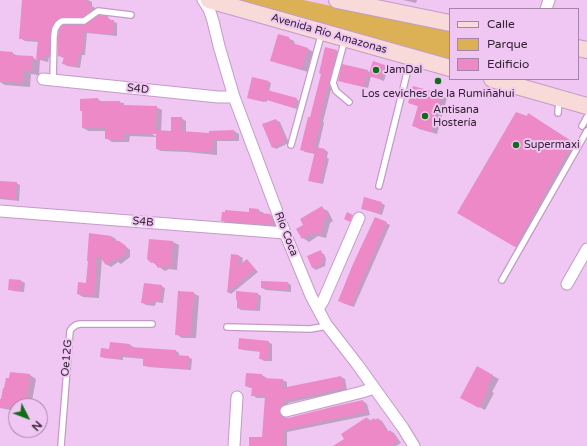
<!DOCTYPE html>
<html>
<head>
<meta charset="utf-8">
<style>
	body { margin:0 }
	#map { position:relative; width:587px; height:446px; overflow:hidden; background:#f0c7f3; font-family:"Varela Round",sans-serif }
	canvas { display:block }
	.legend { position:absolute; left:449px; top:8px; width:130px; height:72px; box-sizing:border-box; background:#f0c7f3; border:1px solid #a485a7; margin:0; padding:5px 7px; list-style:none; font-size:12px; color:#332334 }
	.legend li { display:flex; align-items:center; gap:8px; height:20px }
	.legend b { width:20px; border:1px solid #a485a7 }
	.north { position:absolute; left:8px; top:398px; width:40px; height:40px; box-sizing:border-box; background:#f0c7f3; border:1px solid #a485a7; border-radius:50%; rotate:132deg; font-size:11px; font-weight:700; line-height:16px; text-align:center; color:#332334 }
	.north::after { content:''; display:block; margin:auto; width:14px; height:18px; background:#106c16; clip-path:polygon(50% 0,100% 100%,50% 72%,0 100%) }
</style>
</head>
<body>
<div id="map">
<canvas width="587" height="446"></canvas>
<ul class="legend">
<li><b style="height:5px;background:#f8dad9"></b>Calle</li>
<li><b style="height:11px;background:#dcb055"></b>Parque</li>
<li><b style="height:11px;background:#ed89c6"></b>Edificio</li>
</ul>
<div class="north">N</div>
</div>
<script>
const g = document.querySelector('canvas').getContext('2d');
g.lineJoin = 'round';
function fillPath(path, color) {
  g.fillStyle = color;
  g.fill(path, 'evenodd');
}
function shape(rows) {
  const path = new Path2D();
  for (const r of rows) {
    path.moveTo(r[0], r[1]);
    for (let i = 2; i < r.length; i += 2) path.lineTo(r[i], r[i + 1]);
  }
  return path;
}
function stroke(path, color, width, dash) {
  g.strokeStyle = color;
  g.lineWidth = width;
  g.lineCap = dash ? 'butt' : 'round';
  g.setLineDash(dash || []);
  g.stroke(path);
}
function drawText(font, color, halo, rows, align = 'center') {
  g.font = font + ' "Varela Round",sans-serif';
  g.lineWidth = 4;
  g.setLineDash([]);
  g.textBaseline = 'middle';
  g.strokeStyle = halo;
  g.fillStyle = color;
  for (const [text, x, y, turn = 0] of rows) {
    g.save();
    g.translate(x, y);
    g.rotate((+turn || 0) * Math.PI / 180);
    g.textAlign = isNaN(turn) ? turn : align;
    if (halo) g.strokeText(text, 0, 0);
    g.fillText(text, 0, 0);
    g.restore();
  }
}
fillPath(shape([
	[234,0,303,0,450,31,450,59,283,12]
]), '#dcb055');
fillPath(shape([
	[23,0,88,0,92,2,92,6,95,8,94,14,88,19,67,19,55,31,54,58,49,57,48,62,40,60,39,75,31,74,30,87,5,85,0,82,0,52,12,53,18,56,32,57,37,60,39,42,25,41,20,38],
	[403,0,417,0,416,3],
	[107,17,111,20,111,21,117,23,117,36,87,33,85,55,82,55,80,68,67,66,64,64,64,58,59,56,85,26],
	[288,38,294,41,295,45,307,48,313,52,308,72,277,63,272,60],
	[336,51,340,53,323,122,324,123,318,149,325,150,328,152,327,158,329,159,323,184,313,182,309,180,315,154,305,152,301,149,310,119],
	[384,66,388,68,384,81,371,76,368,88,343,82,339,80,368,71,370,73],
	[269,82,271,83,269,92,296,99,299,101,297,109,267,100,267,102,251,99],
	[441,95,447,98,437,134,419,129,414,126,419,107,410,103],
	[98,99,102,102,120,102,126,106,156,107,162,110,161,132,172,132,181,118,186,121,186,133,210,134,234,131,239,134,239,141,217,141,217,155,187,152,161,151,157,149,157,137,130,136,129,142,112,142,106,138,106,131,89,131,83,128],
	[151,131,157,135,157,137,150,133],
	[536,119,580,148,523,251,458,213],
	[276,120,280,122,289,143,276,149,273,147],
	[0,182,16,183,20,185,19,201,0,199],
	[381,203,385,205,382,215,366,210,362,208],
	[322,208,328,211,333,221,330,223,326,238,318,236,309,242,303,238,305,225],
	[258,210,264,213,264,214,270,215,276,218,279,227,228,224,222,220,250,213],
	[386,223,390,225,354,307,343,303],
	[90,234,111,236,116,239,116,242,124,245,130,250,130,257,121,264,118,262,111,267,106,264,102,258,99,298,83,297,78,294,86,284,89,262],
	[173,242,179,245,177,270,169,269,165,271,152,262],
	[320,252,324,254,326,259,325,266,316,270,313,268],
	[232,256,239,256,243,258,242,265,247,261,250,263,258,272,231,294,228,292],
	[10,280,21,281,25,283,24,292,13,291,10,289],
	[288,283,291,285,291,292,266,290,262,288],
	[161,286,165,288,163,303,156,302,155,306,146,305,143,303],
	[193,293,199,296,196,338,182,338,176,334],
	[258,294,261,296,260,311,241,310,238,308,238,300],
	[268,342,272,344,272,361,264,361,260,358,261,352,243,350,239,348],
	[130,345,134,347,133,349,176,351,179,353,179,357,188,357,192,359,191,370,148,367,144,365,144,359,123,357,123,360,104,358,101,356,110,350],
	[477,367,499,379,492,392,494,393,485,410,461,397],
	[11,373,30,375,36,379,32,401,29,401,28,406,16,406,16,411,0,408,0,400,2,400],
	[247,374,262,375,267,378,266,379,282,380,287,382,287,388,341,377,345,379,347,390,288,403,287,407,283,416,285,418,288,419,363,401,367,404,370,415,287,432,287,446,250,446,263,438,266,398,257,398,252,395,253,388,250,388,246,386],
	[367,418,370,420,370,422,374,419,376,420,378,419,382,421,389,432,390,431,394,433,401,443,396,446,335,446,345,439]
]), '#0003');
fillPath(shape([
	[22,0,88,0,88,4,91,4,90,12,83,17,62,17,55,22,51,28,49,56,44,55,44,60,36,59,38,40,19,39],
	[99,15,108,16,108,20,114,20,113,34,84,32,82,53,79,53,77,66,62,64,64,57,58,56,58,36,59,30,61,27,63,25,84,25],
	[278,34,289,37,289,42,308,48,302,69,270,61],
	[325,47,337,50,319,120,321,120,313,153,300,150,308,117,310,117,321,74,319,73],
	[0,51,13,52,12,55,33,56,31,71,24,70,22,83,0,81],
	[373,61,385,65,380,79,368,76],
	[342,64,368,70,364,87,338,81],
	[252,77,269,81,267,90,297,98,294,108,264,99,264,102,247,98],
	[413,86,442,94,431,132,412,126,418,106,408,103],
	[98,98,98,101,120,101,120,103,124,103,124,105,157,106,155,134,124,133,124,139,105,139,105,128,82,128,82,111,80,111,80,99],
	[516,112,527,116,528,113,573,142,515,247,457,213],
	[171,117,182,117,181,131,209,133,209,131,234,130,234,139,213,139,212,152,181,150,156,149,156,130,171,131],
	[276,119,286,141,272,148,262,124],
	[316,147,325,149,324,155,326,156,320,183,308,181],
	[0,181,17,182,15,199,0,198],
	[364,197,382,202,379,213,361,209],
	[322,206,328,217,324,220,320,235,312,233,302,239,296,229,303,225,300,219],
	[249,208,259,209,258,213,270,214,274,225,221,221,222,212,225,212,225,210,249,212],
	[347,212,353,215,350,222,344,219],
	[375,217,387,222,351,306,338,301,353,264],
	[89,233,111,236,111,240,119,241,126,246,125,254,115,261,113,259,106,265,97,253,94,296,77,294,78,282,86,283,88,261,87,261],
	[149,239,173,241,171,267,163,266,158,268,154,262,151,263,147,259],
	[321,250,323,257,322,264,312,268,307,256],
	[231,254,239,255,238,266,247,259,255,269,227,293],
	[9,279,21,280,20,291,8,290],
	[261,281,288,282,287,290,261,288],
	[144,283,162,285,160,302,152,301,152,304,141,303],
	[178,291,194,292,190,336,175,335],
	[236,291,258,293,256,310,237,308,237,300,236,300],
	[239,338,269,341,268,348,269,348,268,360,259,359,260,351,238,349],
	[110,342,130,344,130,347,176,350,176,355,189,356,188,369,143,366,143,358,120,355,119,359,100,357,101,348,109,349],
	[477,366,493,375,486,388,489,389,479,408,460,398],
	[10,372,30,374,27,399,23,398,22,406,16,406,16,409,0,407,0,399,1,399,3,388,4,388,6,378,9,378],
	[246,373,262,374,262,378,283,379,282,388,341,376,344,388,283,401,283,405,281,406,279,409,279,413,282,417,288,418,336,406,363,400,366,412,283,430,283,446,249,446,249,437,262,437,265,396,251,396,252,387,245,386],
	[367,417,368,422,374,418,375,420,378,418,388,432,390,430,398,441,390,446,333,446,344,439,341,434]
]), '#ed89c6');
const lane = shape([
	[345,39,333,83,336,91,349,102],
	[53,81,54,36,55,29,58,24,62,21,84,21,98,11,131,15],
	[558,113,559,100],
	[582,126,587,117],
	[291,145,322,32],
	[379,186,411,57],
	[502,280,587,131],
	[227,327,310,329,328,326],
	[61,446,70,331,72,328,76,325,80,324,152,324]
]);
const street = shape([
	[203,0,209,9,213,21,219,46,234,97,285,233,311,296,326,324,357,364,403,428,414,446],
	[546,9,549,0],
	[43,79,218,97,234,97],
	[0,211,272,232,285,233],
	[567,284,587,249],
	[318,309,323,301,359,218],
	[286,411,362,392,374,388],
	[234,446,237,397]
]);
const secondary = shape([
	[209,0,450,68],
	[337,0,450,23],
	[578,48,587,50],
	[492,79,587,106]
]);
stroke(lane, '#c39bc6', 8);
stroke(street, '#c39bc6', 13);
stroke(secondary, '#c39bc6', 18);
stroke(lane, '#fff', 5.5);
stroke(street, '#fff', 11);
stroke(secondary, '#f8dad9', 16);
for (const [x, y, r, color] of [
	[376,70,4,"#106c16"],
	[438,81,4,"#106c16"],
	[425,116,4,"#106c16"],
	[516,145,4,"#106c16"]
]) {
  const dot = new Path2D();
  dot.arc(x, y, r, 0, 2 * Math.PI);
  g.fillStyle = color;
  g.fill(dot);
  stroke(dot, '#f0c7f3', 1.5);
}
drawText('11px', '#332334', '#f0c7f3', [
	["Avenida Río Amazonas",329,34,16],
	["S4D",138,89,6],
	["S4B",143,222,5],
	["Río Coca",286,234,69],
	["Oe12G",67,358,-85]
]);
drawText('11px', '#332334', '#f0c7f3', [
	["JamDal",384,70],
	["Los ceviches de la Rumiñahui",438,94,"center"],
	["Antisana",433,110],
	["Hostería",433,123],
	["Supermaxi",524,145]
], 'left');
</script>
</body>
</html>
